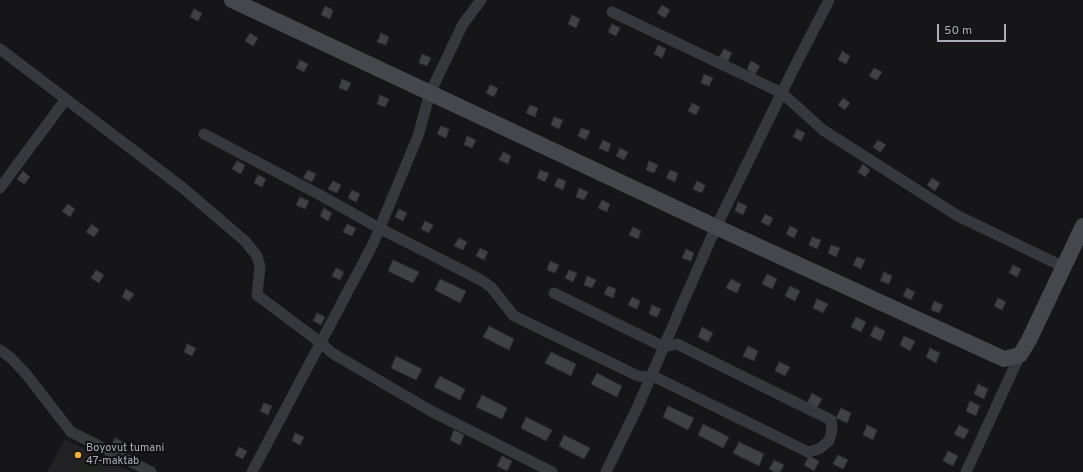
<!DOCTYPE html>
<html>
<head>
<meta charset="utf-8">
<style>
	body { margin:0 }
	#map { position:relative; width:1083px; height:472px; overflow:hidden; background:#161618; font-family:Overpass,sans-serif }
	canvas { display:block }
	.scale { position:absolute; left:937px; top:24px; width:69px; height:18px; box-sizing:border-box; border:2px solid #a8adb8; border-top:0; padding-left:5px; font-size:12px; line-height:14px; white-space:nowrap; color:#a8adb8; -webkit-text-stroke:3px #111113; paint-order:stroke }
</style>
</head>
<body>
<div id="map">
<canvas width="1083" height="472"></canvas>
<div class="scale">50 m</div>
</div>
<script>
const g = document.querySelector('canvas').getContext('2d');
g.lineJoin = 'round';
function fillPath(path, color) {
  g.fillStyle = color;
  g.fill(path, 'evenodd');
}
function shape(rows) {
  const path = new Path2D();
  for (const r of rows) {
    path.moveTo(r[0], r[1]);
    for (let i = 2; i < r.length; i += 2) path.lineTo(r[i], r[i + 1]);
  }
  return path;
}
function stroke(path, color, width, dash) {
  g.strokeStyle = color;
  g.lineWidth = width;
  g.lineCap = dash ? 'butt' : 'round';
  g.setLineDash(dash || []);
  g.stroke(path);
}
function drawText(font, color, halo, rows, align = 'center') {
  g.font = font + ' Overpass,sans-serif';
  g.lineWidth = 4;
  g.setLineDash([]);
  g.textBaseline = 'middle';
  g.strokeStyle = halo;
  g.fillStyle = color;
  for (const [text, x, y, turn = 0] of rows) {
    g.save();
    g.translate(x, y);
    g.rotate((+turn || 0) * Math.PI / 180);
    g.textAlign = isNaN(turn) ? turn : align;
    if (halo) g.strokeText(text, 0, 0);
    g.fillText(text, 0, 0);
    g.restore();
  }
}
fillPath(shape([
	[65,439,132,472,47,472]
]), '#222225');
fillPath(shape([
	[83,461,105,472,77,472]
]), '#1e261f');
const building = shape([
	[662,5,670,10,665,18,657,13,662,5],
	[325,6,333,10,330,19,321,15,325,6],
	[194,9,202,13,198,21,190,17,194,9],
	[572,15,580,19,576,28,568,24,572,15],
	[612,24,620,28,616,36,608,32,612,24],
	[250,33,258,38,253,46,245,41,250,33],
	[381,33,389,37,386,45,377,42,381,33],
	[658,45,666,49,662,58,654,54,658,45],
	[724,49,732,53,728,61,719,57,724,49],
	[842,51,850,56,846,64,838,60,842,51],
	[422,54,431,58,427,66,419,63,422,54],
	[300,60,308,64,304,72,296,68,300,60],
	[751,61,760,66,755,74,747,69,751,61],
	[874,68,882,72,877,80,869,76,874,68],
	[704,74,713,78,709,86,701,83,704,74],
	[342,79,351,83,347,91,339,88,342,79],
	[490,85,498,88,494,97,486,93,490,85],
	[380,95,389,99,385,107,377,104,380,95],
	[843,98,850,103,845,110,838,105,843,98],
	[692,103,700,107,696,115,688,111,692,103],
	[530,105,538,108,535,117,526,113,530,105],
	[554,117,563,120,559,129,551,125,554,117],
	[441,126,449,129,446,138,437,134,441,126],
	[581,128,590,131,586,140,578,136,581,128],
	[797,129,805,133,801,141,793,137,797,129],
	[467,136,476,140,472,148,464,145,467,136],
	[603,140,611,144,608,152,599,148,603,140],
	[878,140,886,145,880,152,873,147,878,140],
	[620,148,628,152,624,160,616,156,620,148],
	[503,152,511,156,508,164,499,160,503,152],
	[237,161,245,165,241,174,232,169,237,161],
	[649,161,658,165,654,173,646,170,649,161],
	[863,164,870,170,865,177,858,172,863,164],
	[308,170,316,174,312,182,303,178,308,170],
	[540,170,549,173,545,182,537,178,540,170],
	[670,170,678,173,675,182,666,178,670,170],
	[23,171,30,177,24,184,17,179,23,171],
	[258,175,266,179,262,187,254,183,258,175],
	[558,178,566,181,563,190,554,186,558,178],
	[932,178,940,183,935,191,927,185,932,178],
	[333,181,341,185,337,193,328,189,333,181],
	[697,181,705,185,702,193,693,189,697,181],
	[579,188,588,192,584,200,576,197,579,188],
	[352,190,360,194,356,202,348,198,352,190],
	[300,197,309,201,305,209,296,205,300,197],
	[602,200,610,204,607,212,598,208,602,200],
	[738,202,747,206,743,215,735,211,738,202],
	[68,204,75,209,70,217,62,211,68,204],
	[324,208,332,213,328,221,320,216,324,208],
	[399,209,407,213,403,221,395,217,399,209],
	[765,214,773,218,769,226,761,222,765,214],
	[425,221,433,225,429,233,421,229,425,221],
	[92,224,99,230,94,237,86,232,92,224],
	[347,224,356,228,352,236,343,232,347,224],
	[790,226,798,230,794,238,786,234,790,226],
	[633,227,641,231,638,239,629,235,633,227],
	[812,237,821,240,817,249,809,245,812,237],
	[459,238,467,242,463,250,454,246,459,238],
	[831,245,840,248,836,257,828,253,831,245],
	[480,248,488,252,484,260,476,256,480,248],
	[686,249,694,253,691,261,682,258,686,249],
	[857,257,865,260,861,269,853,265,857,257],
	[393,260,419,272,413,283,388,271,393,260],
	[550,261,559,265,555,273,547,270,550,261],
	[1013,265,1021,269,1017,277,1009,273,1013,265],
	[336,268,344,272,340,280,332,276,336,268],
	[96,270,104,275,99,283,91,278,96,270],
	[569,270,577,273,573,282,565,278,569,270],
	[884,272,892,276,889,284,880,281,884,272],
	[767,274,777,279,772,289,762,284,767,274],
	[587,276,596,280,592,288,584,285,587,276],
	[440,279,466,291,460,303,435,290,440,279],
	[731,279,741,284,737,293,726,288,731,279],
	[608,286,616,289,613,298,604,294,608,286],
	[790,286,800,291,795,301,785,296,790,286],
	[907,288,915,292,911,300,903,296,907,288],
	[126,289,134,294,129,301,122,297,126,289],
	[632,297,640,301,637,309,628,305,632,297],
	[998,298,1006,302,1002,310,994,306,998,298],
	[817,299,828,304,823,313,813,308,817,299],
	[934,301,943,305,939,313,931,310,934,301],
	[652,305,661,309,657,317,649,314,652,305],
	[317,313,325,317,321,325,313,321,317,313],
	[856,317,866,322,861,332,851,327,856,317],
	[489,326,514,339,509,350,483,337,489,326],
	[875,326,885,331,881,341,870,336,875,326],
	[702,327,713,333,708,342,698,337,702,327],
	[904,336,915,341,910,351,900,345,904,336],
	[187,344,196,348,192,356,184,352,187,344],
	[748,346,758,351,754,361,743,356,748,346],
	[930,348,940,353,936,363,926,357,930,348],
	[551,352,576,364,571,376,545,363,551,352],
	[396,356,422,369,416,380,391,368,396,356],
	[779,362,790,367,785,376,775,371,779,362],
	[597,373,622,386,617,397,591,384,597,373],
	[440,376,465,389,460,400,434,387,440,376],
	[978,384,988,389,984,399,974,394,978,384],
	[812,393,822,399,817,408,807,403,812,393],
	[482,395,507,408,502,419,476,407,482,395],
	[970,401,980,406,976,416,966,411,970,401],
	[264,403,272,406,268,415,260,411,264,403],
	[668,406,694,418,688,430,663,417,668,406],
	[841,408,851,413,847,423,836,418,841,408],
	[526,417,552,430,546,441,521,428,526,417],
	[703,424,729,437,723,448,698,435,703,424],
	[867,425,877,430,873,440,863,435,867,425],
	[959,425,969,430,964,439,954,434,959,425],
	[454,430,464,435,460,445,450,440,454,430],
	[295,433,304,437,300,445,292,441,295,433],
	[564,435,590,448,584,459,559,446,564,435],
	[115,438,123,442,120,450,111,446,115,438],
	[739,442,764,454,759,466,733,453,739,442],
	[239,447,247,451,243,459,235,455,239,447],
	[948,451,958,456,953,466,943,461,948,451],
	[838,455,848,460,843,469,833,464,838,455],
	[502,456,512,461,507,471,497,466,502,456],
	[809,456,819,461,814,471,804,465,809,456],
	[774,460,784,465,780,472,774,472,769,469,774,460]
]);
fillPath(building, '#404145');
stroke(building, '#303034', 1);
stroke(shape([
	[612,12,782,93,823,130,958,216,1064,267],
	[0,49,183,188,245,241,257,256,260,267,257,295,321,343,332,353,431,411,552,472],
	[204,134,320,195,379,228,481,280,491,287,514,316,638,376,657,378,808,452,819,449,829,441,832,430,831,420,677,344,664,347,554,293],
	[0,188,66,99],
	[0,350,11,358,26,374,71,432,151,472],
	[252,472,373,244,418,136,430,93,463,24,481,0],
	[606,472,638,406,716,227,792,72,829,0],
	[966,472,1020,355]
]), '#37383d', 11);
stroke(shape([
	[232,0,716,227,1004,359,1020,355,1029,340,1083,226]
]), '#45474d', 16);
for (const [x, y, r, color] of [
	[78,455,4,"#f2b134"]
]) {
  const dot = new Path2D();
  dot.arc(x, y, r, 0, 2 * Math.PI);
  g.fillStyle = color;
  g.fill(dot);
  stroke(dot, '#111113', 1.5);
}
drawText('11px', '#a8adb8', '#111113', [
	["Boyovut tumani",86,449],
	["47-maktab",86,462]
], 'left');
</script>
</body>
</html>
